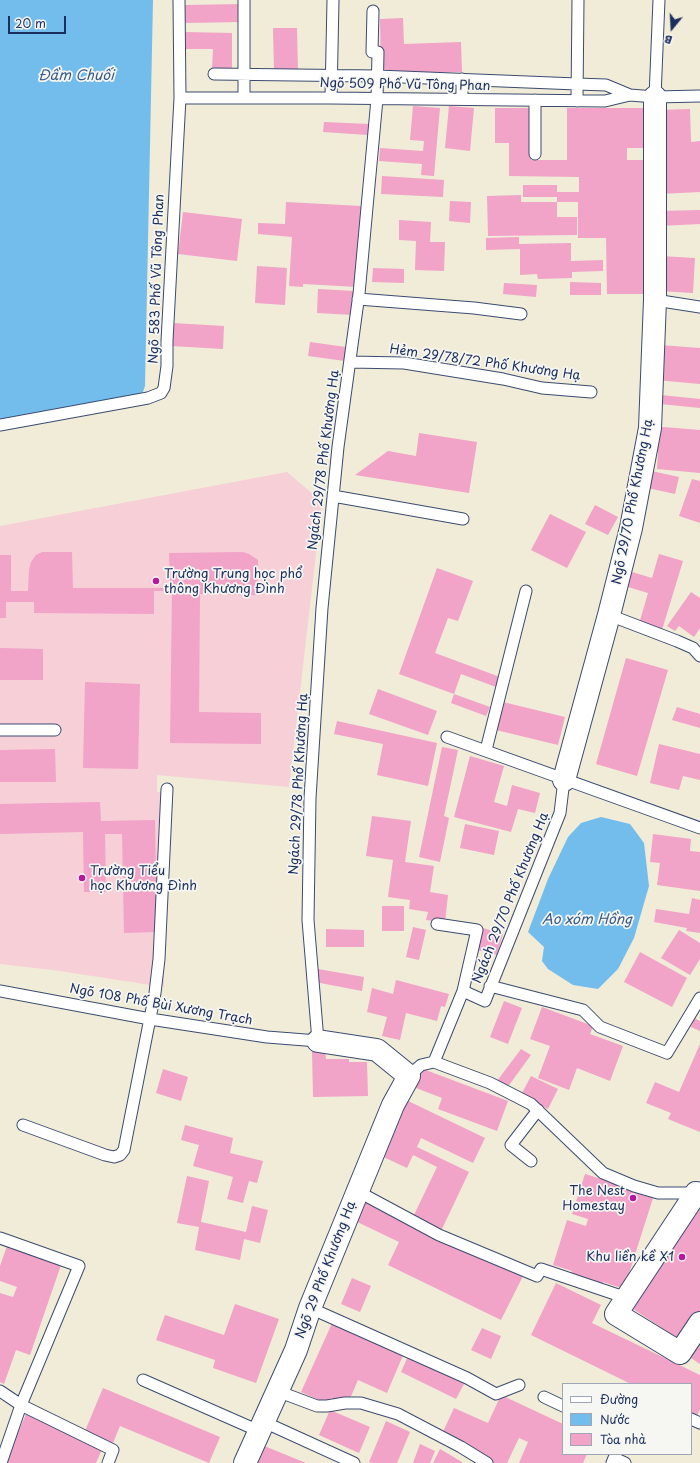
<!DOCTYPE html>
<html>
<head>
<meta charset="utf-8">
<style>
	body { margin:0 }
	#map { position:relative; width:700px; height:1463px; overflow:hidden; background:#f0ecd8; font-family:"Playpen Sans",sans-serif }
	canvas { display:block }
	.legend { position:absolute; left:562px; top:1383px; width:130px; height:72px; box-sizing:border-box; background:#f6f6f2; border:1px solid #9ea6b7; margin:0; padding:5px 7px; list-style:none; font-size:12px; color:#1b2f5e }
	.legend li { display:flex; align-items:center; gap:8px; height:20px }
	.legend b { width:20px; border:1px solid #9ea6b7 }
	.north { position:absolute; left:652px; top:8px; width:40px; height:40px; -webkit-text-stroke:3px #f6f6f2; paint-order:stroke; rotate:198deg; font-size:11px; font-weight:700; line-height:16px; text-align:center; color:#1b2f5e }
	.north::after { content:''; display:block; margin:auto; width:14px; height:18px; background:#1b2f5e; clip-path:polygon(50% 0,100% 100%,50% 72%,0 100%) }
	.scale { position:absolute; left:8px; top:16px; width:58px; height:18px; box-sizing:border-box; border:2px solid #1b2f5e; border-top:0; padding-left:5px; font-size:12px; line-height:14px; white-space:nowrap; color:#1b2f5e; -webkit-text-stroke:3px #f6f6f2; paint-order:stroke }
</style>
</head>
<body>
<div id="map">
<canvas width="700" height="1463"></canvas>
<ul class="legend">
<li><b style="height:5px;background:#fff"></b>Đường</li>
<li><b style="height:11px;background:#73bdec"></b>Nước</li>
<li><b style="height:11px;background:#f1a3c8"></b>Tòa nhà</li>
</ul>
<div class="north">B</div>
<div class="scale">20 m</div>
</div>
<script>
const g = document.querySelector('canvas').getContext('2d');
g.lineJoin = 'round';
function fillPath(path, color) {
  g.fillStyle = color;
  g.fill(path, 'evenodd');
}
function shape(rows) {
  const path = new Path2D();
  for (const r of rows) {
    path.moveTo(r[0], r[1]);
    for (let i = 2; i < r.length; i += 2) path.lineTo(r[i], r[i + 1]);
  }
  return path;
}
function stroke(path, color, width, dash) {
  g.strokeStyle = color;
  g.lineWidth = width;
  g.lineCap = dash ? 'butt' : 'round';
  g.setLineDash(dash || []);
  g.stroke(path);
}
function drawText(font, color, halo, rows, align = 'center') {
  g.font = font + ' "Playpen Sans",sans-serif';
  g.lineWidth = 3.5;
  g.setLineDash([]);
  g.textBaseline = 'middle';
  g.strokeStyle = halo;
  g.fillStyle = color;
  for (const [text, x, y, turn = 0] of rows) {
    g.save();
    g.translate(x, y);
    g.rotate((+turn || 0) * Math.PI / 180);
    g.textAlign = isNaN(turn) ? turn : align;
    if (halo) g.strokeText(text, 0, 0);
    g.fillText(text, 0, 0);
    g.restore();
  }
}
fillPath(shape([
	[287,472,322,502,289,787,157,775,157,792,165,792,164,987,53,970,0,964,0,526]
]), '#f6cfd7');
fillPath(shape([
	[0,0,153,0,145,386,143,392,137,395,0,419],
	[601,817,630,824,644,843,649,886,634,938,618,969,598,989,573,985,548,969,542,961,544,947,528,932,548,879,568,837,581,823]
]), '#73bdec');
fillPath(shape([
	[242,4,242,22,185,23,185,5],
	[403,18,404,44,461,42,462,72,381,73,380,19],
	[273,28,297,28,298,72,274,72],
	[185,32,232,33,232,68,212,68,213,49,184,49],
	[413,106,440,108,434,176,421,175,422,164,379,161,380,148,423,151,424,141,410,140],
	[449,106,474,108,470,151,445,148],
	[495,108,530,108,531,160,567,160,567,108,653,108,653,148,627,148,627,160,652,160,653,294,607,294,606,238,578,238,578,202,557,202,557,197,523,197,523,185,557,185,557,192,579,192,579,177,509,176,509,143,495,143],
	[690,109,691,142,700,141,700,192,660,194,656,110],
	[324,122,369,124,368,135,323,132],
	[382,176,444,180,443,197,381,194],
	[521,195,521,202,557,202,557,217,577,217,577,235,488,236,487,196],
	[450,201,471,202,470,223,449,221],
	[286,202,361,206,357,287,303,284,303,287,289,286,292,237,258,234,258,223,285,224],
	[700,210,700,224,659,226,659,211],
	[183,212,242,219,237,261,178,254],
	[399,220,431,222,430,242,445,242,444,271,415,270,416,241,399,240],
	[519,237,519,244,571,243,571,261,603,260,603,271,572,272,572,278,538,279,537,274,520,275,520,249,486,250,486,238],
	[661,256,695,258,693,293,659,291],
	[257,266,287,268,285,305,255,303],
	[373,268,404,269,404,283,372,282],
	[570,282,601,283,601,295,570,295],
	[504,283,537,285,536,297,503,294],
	[318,289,355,291,353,315,317,313],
	[173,323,224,326,223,349,171,346],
	[310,342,346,347,345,361,308,356],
	[660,345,700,348,700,384,656,380],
	[661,395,700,399,700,408,660,404],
	[651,426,700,430,700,473,657,469,658,452,649,451],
	[419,433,477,442,469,493,355,475,388,451,416,456],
	[647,470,679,477,675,494,643,487],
	[692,479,700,481,700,523,679,516],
	[595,505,618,517,608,535,585,524],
	[550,514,586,532,567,568,531,550],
	[42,552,72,552,73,588,170,588,169,553,243,552,249,554,258,560,257,595,200,594,199,712,261,713,261,744,170,743,172,591,154,591,154,614,34,613,34,602,6,602,6,618,0,618,0,555,11,555,11,591,28,591,29,570,31,562,36,555],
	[659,554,683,561,662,630,639,624,648,593,618,584,622,569,652,578],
	[437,568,473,581,458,621,448,618,435,653,500,677,496,687,461,674,454,694,399,674],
	[691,592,700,598,700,628,694,637,679,626,675,631,667,626],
	[0,648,43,649,43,680,0,680],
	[626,658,668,670,637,776,596,764],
	[85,682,140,684,138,769,83,768],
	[378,689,437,711,428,735,369,714],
	[454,694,490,707,486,716,451,703],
	[503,702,565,717,558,745,496,730],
	[677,707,700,714,700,728,672,720],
	[337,721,437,743,428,786,377,775,383,744,334,734],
	[659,744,700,754,700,780,683,776,679,790,650,783],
	[442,747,458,750,444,816,449,818,440,862,419,857],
	[55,749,56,782,0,782,0,750],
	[470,756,504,766,494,802,507,806,512,785,540,793,535,813,518,809,511,832,454,817],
	[100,802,101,821,155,820,157,932,124,933,122,834,105,834,106,892,84,892,83,832,0,834,0,804],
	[372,816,411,821,405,862,434,866,430,892,448,895,445,922,426,920,428,912,409,909,410,900,388,897,393,860,366,856],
	[465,824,499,831,494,855,460,848],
	[653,834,691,839,690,851,700,852,700,891,657,885,660,863,650,862],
	[692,898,700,900,700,933,686,931,687,928,654,922,656,909,689,914],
	[382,906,404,906,404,931,382,931],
	[413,927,426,930,419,960,406,957],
	[483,928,503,934,497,955,477,950],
	[326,929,364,930,364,947,326,947],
	[679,930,700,943,700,959,690,975,661,958],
	[640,952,687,978,672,1007,624,982],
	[318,969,364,977,362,991,315,982],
	[396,980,449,994,445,1007,441,1006,437,1021,406,1013,400,1040,382,1036,387,1017,367,1012,372,988,393,994],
	[504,1001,522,1008,508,1044,490,1037],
	[542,1007,593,1026,590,1034,623,1046,610,1081,577,1068,569,1090,538,1078,550,1046,530,1039],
	[694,1018,700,1021,700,1031,691,1027],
	[700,1044,700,1132,668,1119,671,1113,646,1103,655,1082,679,1092],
	[521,1049,531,1055,507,1088,497,1081],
	[312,1051,325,1051,326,1059,349,1059,349,1062,367,1062,368,1096,313,1097],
	[163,1069,188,1077,181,1101,156,1093],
	[423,1069,508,1101,497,1131,438,1109,442,1098,416,1088],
	[531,1076,558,1089,548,1109,521,1095],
	[402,1098,485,1138,473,1163,421,1138,417,1147,469,1172,441,1231,413,1217,437,1167,413,1155,407,1168,375,1153],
	[185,1125,233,1138,230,1153,263,1161,257,1183,249,1181,243,1203,227,1199,233,1177,193,1166,199,1145,181,1140],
	[585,1174,654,1195,624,1289,603,1282,602,1288,570,1278,572,1271,553,1265,567,1220,586,1226,588,1219,572,1214],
	[187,1176,209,1181,201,1222,246,1232,252,1206,268,1210,260,1243,244,1239,240,1260,195,1250,199,1227,177,1223],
	[359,1197,523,1276,501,1320,388,1265,399,1242,349,1218],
	[698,1206,700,1207,700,1310,680,1340,630,1307],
	[7,1246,61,1265,30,1355,16,1350,4,1384,0,1382,0,1293,13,1297,17,1287,0,1281,0,1266],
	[352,1278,371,1286,360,1312,341,1304],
	[556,1283,601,1305,592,1323,700,1375,700,1409,697,1416,691,1413,691,1384,631,1384,531,1335],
	[235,1304,279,1319,256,1383,213,1368,215,1360,156,1340,165,1315,224,1335],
	[333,1321,404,1353,387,1393,358,1380,349,1401,341,1398,339,1402,331,1398,328,1404,301,1392],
	[482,1328,501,1336,491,1359,471,1350],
	[700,1343,700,1364,691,1358],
	[409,1354,465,1382,456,1399,401,1372],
	[103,1388,220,1437,209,1463,120,1426,113,1443,85,1431],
	[501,1395,563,1424,563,1454,587,1454,583,1463,519,1463,528,1442,519,1438,507,1463,493,1463,474,1454,441,1436,454,1408,488,1423],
	[330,1410,370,1427,359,1453,319,1435],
	[26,1414,103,1447,96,1463,5,1463],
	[386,1421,410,1432,397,1463,372,1463,369,1462],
	[257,1443,306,1463,249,1463],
	[420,1444,435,1451,430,1463,413,1463],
	[440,1449,462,1462,462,1463,433,1463]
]), '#f1a3c8');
const service = shape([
	[244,0,244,98],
	[214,74,377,76,577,84,606,85,630,95],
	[655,97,659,0],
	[180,98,331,98,605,101,630,95,655,97,700,96],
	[331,98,333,0],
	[462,99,462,79],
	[577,101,578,0],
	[535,154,535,100],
	[358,299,474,308,521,314],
	[655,300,700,307],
	[350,362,404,363,503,379,542,388,591,392],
	[0,425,148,398,161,393,164,388,167,366,167,341,180,98,179,0],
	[333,496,463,519],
	[609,615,677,641,693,648,700,656],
	[0,730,55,730],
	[447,737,700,828],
	[486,750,526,591],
	[490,986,583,1010,600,1027,667,1053,700,998],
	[0,991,150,1019,267,1037,318,1041,308,920,310,798,322,608,338,447,359,294,377,99,378,52,372,52,373,11],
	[463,991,485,1001,560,813,564,780],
	[434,1062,490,1083,531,1104,603,1173,634,1186,658,1193,696,1193],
	[409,1076,421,1065,434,1062,463,991,477,930,437,924],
	[23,1125,105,1155,114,1157,120,1155,124,1150,155,993,159,959,167,789],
	[531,1161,511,1145,538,1110],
	[357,1191,439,1235,537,1276,541,1269,618,1295],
	[0,1238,79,1266,21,1405,1,1463],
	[310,1308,467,1378,496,1394,519,1385],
	[143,1380,259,1431],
	[0,1391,21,1405,113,1450,108,1463],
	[277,1391,317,1406,327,1406,345,1403,361,1403,398,1414,461,1447,487,1463],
	[544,1397,563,1406],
	[691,1419,700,1423],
	[264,1422,354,1463],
	[612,1463,614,1458,625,1463]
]);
const minor = shape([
	[564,780,609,615,631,528,650,428,655,300,655,97],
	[700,1194,696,1193,616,1314,680,1353,700,1323],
	[245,1463,296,1350,310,1308,393,1105,409,1076,377,1050,318,1041]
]);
stroke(service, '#3b4b70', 13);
stroke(minor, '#3b4b70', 24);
stroke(service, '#fff', 11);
stroke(minor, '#fff', 22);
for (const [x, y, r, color] of [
	[156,581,4,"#b5179e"],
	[82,878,4,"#b5179e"],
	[633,1198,4,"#b5179e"],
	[682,1257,4,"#b5179e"]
]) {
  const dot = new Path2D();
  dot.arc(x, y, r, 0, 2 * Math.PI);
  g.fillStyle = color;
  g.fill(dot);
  stroke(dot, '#f6f6f2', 1.5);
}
drawText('13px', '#1b2f5e', '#f6f6f2', [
	["Ngõ 509 Phố Vũ Tông Phan",405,85,1],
	["Ngõ 583 Phố Vũ Tông Phan",157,279,-88],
	["Hẻm 29/78/72 Phố Khương Hạ",485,363,8],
	["Ngách 29/78 Phố Khương Hạ",324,460,-83],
	["Ngõ 29/70 Phố Khương Hạ",633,502,-79],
	["Ngách 29/78 Phố Khương Hạ",299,784,-87],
	["Ngách 29/70 Phố Khương Hạ",511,898,-68],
	["Ngõ 108 Phố Bùi Xương Trạch",161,1005,10],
	["Ngõ 29 Phố Khương Hạ",326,1270,-69]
]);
drawText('13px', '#1b2f5e', '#f6f6f2', [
	["Trường Trung học phổ",164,574],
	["thông Khương Đình",164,589],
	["Trường Tiểu",90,871],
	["học Khương Đình",90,886],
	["The Nest",625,1191,"right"],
	["Homestay",625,1206,"right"],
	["Khu liền kề X1",674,1257,"right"]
], 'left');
drawText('italic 14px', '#355a89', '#f6f6f2', [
	["Đầm Chuối",76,76],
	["Ao xóm Hồng",587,920]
]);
</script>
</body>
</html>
